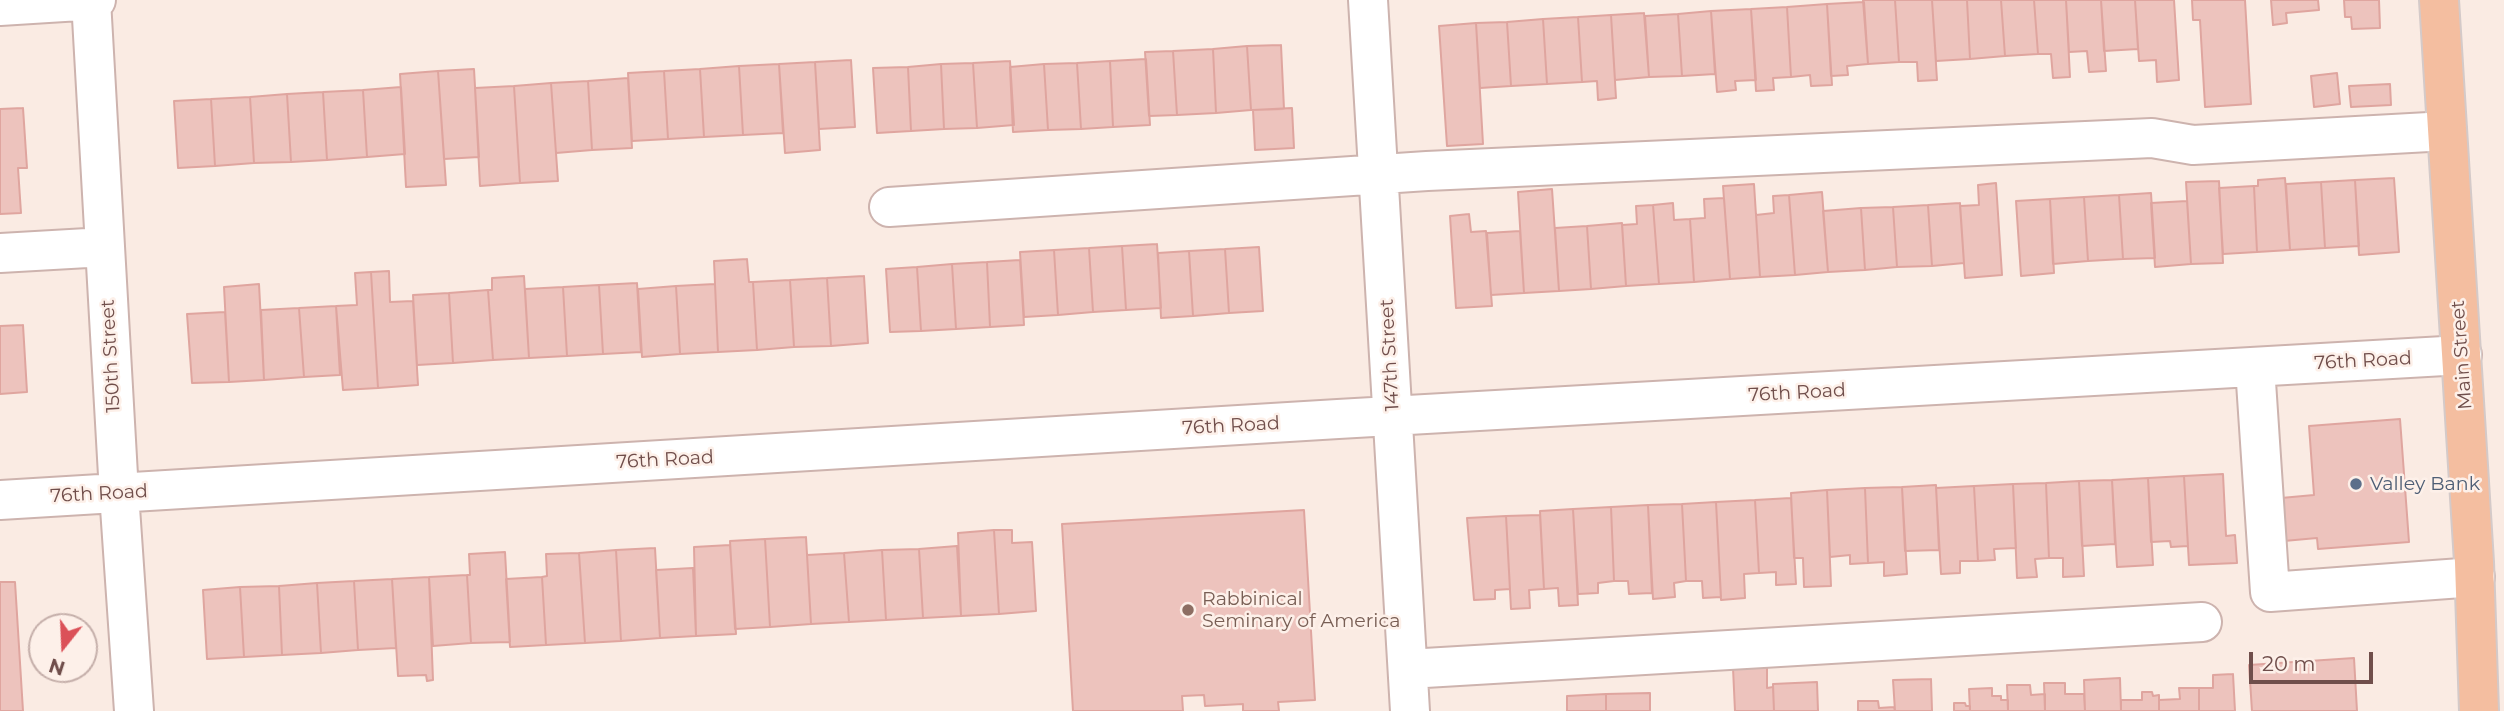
<!DOCTYPE html>
<html>
<head>
<meta charset="utf-8">
<style>
	body { margin:0 }
	#map { position:relative; width:2504px; height:711px; overflow:hidden; background:#faebe3; font-family:Montserrat,sans-serif }
	canvas { display:block }
	.north { position:absolute; left:28px; top:613px; width:70px; height:70px; box-sizing:border-box; background:#fdf0e9; border:2px solid #c5afaa; border-radius:50%; rotate:198deg; font-size:19px; font-weight:700; line-height:28px; text-align:center; color:#704e4b }
	.north::after { content:''; display:block; margin:auto; width:24px; height:32px; background:#db5158; clip-path:polygon(50% 0,100% 100%,50% 72%,0 100%) }
	.scale { position:absolute; left:2249px; top:652px; width:124px; height:32px; box-sizing:border-box; border:4px solid #704e4b; border-top:0; padding-left:9px; font-size:21px; line-height:24px; white-space:nowrap; color:#704e4b; -webkit-text-stroke:5px #fdf0e9; paint-order:stroke }
</style>
</head>
<body>
<div id="map">
<canvas width="2504" height="711"></canvas>
<div class="north">N</div>
<div class="scale">20 m</div>
</div>
<script>
const g = document.querySelector('canvas').getContext('2d');
g.lineJoin = 'round';
function fillPath(path, color) {
  g.fillStyle = color;
  g.fill(path, 'evenodd');
}
function shape(rows) {
  const path = new Path2D();
  for (const r of rows) {
    path.moveTo(r[0], r[1]);
    for (let i = 2; i < r.length; i += 2) path.lineTo(r[i], r[i + 1]);
  }
  return path;
}
function stroke(path, color, width, dash) {
  g.strokeStyle = color;
  g.lineWidth = width;
  g.lineCap = dash ? 'butt' : 'round';
  g.setLineDash(dash || []);
  g.stroke(path);
}
function drawText(font, color, halo, rows, align = 'center') {
  g.font = font + ' Montserrat,sans-serif';
  g.lineWidth = 5;
  g.setLineDash([]);
  g.textBaseline = 'middle';
  g.strokeStyle = halo;
  g.fillStyle = color;
  for (const [text, x, y, turn = 0] of rows) {
    g.save();
    g.translate(x, y);
    g.rotate((+turn || 0) * Math.PI / 180);
    g.textAlign = isNaN(turn) ? turn : align;
    if (halo) g.strokeText(text, 0, 0);
    g.fillText(text, 0, 0);
    g.restore();
  }
}
const building = shape([
	[1863,0,1895,0,1899,62,1868,64,1863,0],
	[1895,0,1932,0,1937,80,1918,81,1917,62,1899,62,1895,0],
	[1932,0,1967,0,1970,59,1936,61,1932,0],
	[1967,0,2001,0,2005,56,1970,59,1967,0],
	[2001,0,2034,0,2038,54,2005,56,2001,0],
	[2034,0,2066,0,2070,77,2053,78,2051,54,2038,54,2034,0],
	[2066,0,2101,0,2106,71,2089,72,2087,51,2069,52,2066,0],
	[2101,0,2135,0,2138,49,2104,51,2101,0],
	[2135,0,2174,0,2179,80,2157,82,2156,60,2139,61,2135,0],
	[2192,0,2245,0,2251,104,2205,107,2200,20,2193,20,2192,0],
	[2271,0,2318,0,2319,10,2286,13,2287,23,2273,25,2271,0],
	[2344,0,2379,0,2380,28,2352,29,2351,17,2345,17,2344,0],
	[1864,2,1868,64,1847,66,1848,75,1831,76,1827,4,1864,2],
	[1827,4,1832,85,1811,86,1810,75,1791,77,1787,7,1827,4],
	[1787,7,1791,77,1773,78,1774,90,1756,91,1751,9,1787,7],
	[1751,9,1756,80,1735,81,1736,90,1717,92,1711,11,1751,9],
	[1711,11,1715,74,1682,76,1678,14,1711,11],
	[1644,13,1649,77,1615,80,1611,15,1644,13],
	[1678,14,1682,76,1649,77,1645,16,1678,14],
	[1611,15,1616,98,1598,100,1597,81,1582,82,1578,17,1611,15],
	[1578,17,1582,82,1547,84,1543,19,1578,17],
	[1543,19,1547,84,1511,86,1507,22,1543,19],
	[1507,22,1511,86,1480,88,1476,23,1507,22],
	[1476,23,1483,144,1447,146,1439,26,1476,23],
	[1281,45,1284,109,1251,110,1247,46,1281,45],
	[1247,46,1251,110,1216,113,1213,49,1247,46],
	[1213,49,1216,113,1177,115,1173,51,1213,49],
	[1173,51,1177,115,1149,116,1145,52,1173,51],
	[1146,59,1150,125,1113,127,1110,61,1146,59],
	[851,60,855,127,819,129,815,62,851,60],
	[1010,61,1014,125,977,128,973,63,1010,61],
	[1110,61,1113,127,1081,129,1077,63,1110,61],
	[815,62,820,150,785,153,779,64,815,62],
	[973,63,977,128,944,129,941,64,973,63],
	[1077,63,1081,129,1048,130,1044,64,1077,63],
	[779,64,783,133,743,135,739,66,779,64],
	[941,64,944,129,911,131,908,67,941,64],
	[1044,64,1048,130,1013,132,1010,67,1044,64],
	[739,66,743,135,704,137,700,69,739,66],
	[908,67,911,131,877,133,873,68,908,67],
	[474,69,479,157,444,159,438,71,474,69],
	[700,69,704,137,668,139,664,71,700,69],
	[438,71,446,185,406,187,400,74,438,71],
	[664,71,668,139,632,141,628,73,664,71],
	[2337,73,2340,104,2314,107,2311,76,2337,73],
	[628,78,632,148,592,150,588,81,628,78],
	[588,81,592,150,556,153,551,83,588,81],
	[551,83,558,181,520,183,514,86,551,83],
	[2390,84,2391,105,2351,107,2349,86,2390,84],
	[514,86,520,183,480,186,475,88,514,86],
	[401,87,405,154,367,157,363,90,401,87],
	[363,90,367,157,327,160,323,92,363,90],
	[323,92,327,160,291,162,287,94,323,92],
	[287,94,291,162,254,163,250,97,287,94],
	[250,97,254,163,215,166,211,99,250,97],
	[211,99,215,166,178,168,174,101,211,99],
	[23,108,27,168,18,168,21,213,0,214,0,109,23,108],
	[1292,108,1294,148,1255,150,1253,110,1292,108],
	[2285,178,2290,250,2257,252,2254,186,2258,186,2258,180,2285,178],
	[2394,178,2399,252,2359,255,2355,180,2394,178],
	[2355,180,2359,246,2325,248,2321,182,2355,180],
	[2219,181,2223,263,2191,264,2186,182,2219,181],
	[2321,182,2325,248,2290,250,2286,184,2321,182],
	[1996,183,2002,275,1965,278,1960,206,1979,205,1978,185,1996,183],
	[1754,184,1760,277,1730,279,1723,186,1754,184],
	[2254,186,2257,252,2223,254,2219,188,2254,186],
	[1552,189,1559,291,1524,293,1518,192,1552,189],
	[1822,192,1828,272,1795,275,1789,195,1822,192],
	[2151,193,2155,258,2123,259,2119,195,2151,193],
	[1789,195,1795,275,1760,277,1756,215,1774,213,1773,196,1789,195],
	[2119,195,2123,259,2088,261,2084,197,2119,195],
	[2084,197,2088,261,2053,264,2050,199,2084,197],
	[1724,198,1730,279,1694,282,1690,219,1705,218,1704,199,1724,198],
	[2050,199,2054,273,2021,276,2016,201,2050,199],
	[2187,201,2191,264,2155,267,2151,203,2187,201],
	[1673,203,1674,220,1690,219,1694,282,1659,284,1653,205,1673,203],
	[1960,203,1964,263,1932,266,1928,205,1960,203],
	[1653,205,1659,284,1626,286,1622,225,1637,224,1636,206,1653,205],
	[1928,205,1932,266,1897,267,1893,207,1928,205],
	[1893,207,1897,267,1865,270,1861,208,1893,207],
	[1861,208,1865,270,1828,272,1823,211,1861,208],
	[1469,214,1471,232,1486,231,1492,306,1456,308,1450,216,1469,214],
	[1622,223,1626,286,1591,289,1587,226,1622,223],
	[1587,226,1591,289,1559,291,1555,228,1587,226],
	[1520,231,1524,293,1491,295,1487,233,1520,231],
	[1157,244,1161,308,1126,310,1122,246,1157,244],
	[1122,246,1126,310,1093,312,1089,248,1122,246],
	[1259,247,1263,311,1229,313,1225,249,1259,247],
	[1089,248,1093,312,1058,315,1054,250,1089,248],
	[1225,249,1229,313,1193,316,1189,251,1225,249],
	[1054,250,1058,315,1024,317,1020,252,1054,250],
	[1189,251,1193,316,1161,318,1158,253,1189,251],
	[747,259,749,282,753,282,757,350,718,352,714,261,747,259],
	[1020,260,1024,325,990,327,987,262,1020,260],
	[987,262,990,327,956,329,952,264,987,262],
	[952,264,956,329,921,331,917,267,952,264],
	[917,267,921,331,890,332,886,269,917,267],
	[389,271,390,302,413,301,418,385,378,388,371,272,389,271],
	[371,272,378,388,343,390,336,306,357,305,355,273,371,272],
	[524,276,529,358,493,360,488,290,492,290,492,278,524,276],
	[864,276,868,343,831,346,827,278,864,276],
	[827,278,831,346,794,347,790,280,827,278],
	[790,280,794,347,757,350,753,282,790,280],
	[637,283,641,352,603,354,599,285,637,283],
	[259,284,264,380,229,382,224,287,259,284],
	[715,284,718,352,680,354,676,286,715,284],
	[599,285,603,354,567,356,563,287,599,285],
	[676,286,680,354,642,357,638,289,676,286],
	[563,287,567,356,529,358,525,289,563,287],
	[488,290,493,360,453,363,449,293,488,290],
	[449,293,453,363,417,365,413,295,449,293],
	[336,306,340,375,304,377,299,308,336,306],
	[299,308,304,377,264,380,261,310,299,308],
	[225,312,229,382,192,383,187,314,225,312],
	[23,325,27,392,0,394,0,326,23,325],
	[2400,419,2409,542,2318,549,2317,538,2284,541,2281,498,2314,495,2309,426,2400,419],
	[2223,474,2226,536,2235,535,2237,563,2189,565,2184,476,2223,474],
	[2184,476,2188,546,2171,547,2170,541,2151,542,2148,478,2184,476],
	[2148,478,2153,565,2117,567,2112,480,2148,478],
	[2112,480,2115,544,2082,546,2079,481,2112,480],
	[2079,481,2084,576,2063,577,2063,558,2049,558,2046,483,2079,481],
	[2046,483,2049,558,2035,559,2037,577,2017,578,2013,484,2046,483],
	[2013,484,2016,548,1994,549,1995,560,1978,561,1974,486,2013,484],
	[1936,485,1939,550,1905,551,1902,487,1936,485],
	[1974,486,1978,561,1960,561,1960,573,1941,574,1936,488,1974,486],
	[1902,487,1907,574,1884,576,1884,562,1868,563,1865,488,1902,487],
	[1865,488,1868,563,1850,564,1850,555,1830,557,1827,490,1865,488],
	[1827,490,1831,586,1804,587,1803,558,1794,558,1791,493,1827,490],
	[1791,498,1796,584,1776,585,1776,572,1759,573,1755,500,1791,498],
	[1755,500,1759,573,1744,574,1745,598,1721,600,1716,502,1755,500],
	[1716,502,1721,597,1703,598,1702,581,1686,581,1682,504,1716,502],
	[1682,504,1686,581,1674,583,1675,597,1653,599,1648,505,1682,504],
	[1648,505,1652,593,1629,594,1628,581,1614,581,1611,507,1648,505],
	[1611,507,1614,581,1598,583,1598,593,1578,594,1573,509,1611,507],
	[1573,509,1578,605,1559,606,1558,588,1544,589,1540,511,1573,509],
	[1304,510,1315,700,1278,702,1279,711,1243,711,1243,704,1205,706,1204,695,1182,696,1183,711,1073,711,1062,524,1304,510],
	[1540,515,1544,589,1529,590,1530,608,1511,609,1506,516,1540,515],
	[1506,516,1510,589,1495,590,1495,599,1474,600,1467,518,1506,516],
	[994,530,1012,530,1012,543,1032,542,1036,611,999,614,994,530],
	[994,530,999,614,961,616,958,533,994,530],
	[806,537,811,624,770,627,765,539,806,537],
	[765,539,770,627,735,629,730,541,765,539],
	[730,545,736,634,696,636,694,547,730,545],
	[957,546,961,616,923,618,919,549,957,546],
	[655,548,660,638,621,641,616,550,655,548],
	[919,549,923,618,886,620,882,550,919,549],
	[616,550,621,641,585,643,579,553,616,550],
	[882,550,886,620,849,622,844,553,882,550],
	[505,552,510,642,471,643,467,575,470,575,469,554,505,552],
	[579,553,585,643,546,645,542,577,547,576,546,554,579,553],
	[844,553,849,622,811,624,807,555,844,553],
	[693,568,696,636,660,638,656,570,693,568],
	[467,575,471,643,433,646,429,577,467,575],
	[429,577,433,680,427,681,426,675,398,676,392,579,429,577],
	[542,577,546,645,510,647,506,579,542,577],
	[392,579,396,648,358,650,354,581,392,579],
	[354,581,358,650,321,653,317,583,354,581],
	[0,582,15,582,23,711,0,711,0,582],
	[317,583,321,653,282,655,279,586,317,583],
	[279,586,282,655,244,657,240,587,279,586],
	[240,587,244,657,207,659,203,590,240,587],
	[2354,658,2357,711,2252,711,2249,665,2354,658],
	[1767,667,1767,688,1773,687,1774,711,1735,711,1733,668,1767,667],
	[2233,674,2235,711,2199,711,2199,688,2213,688,2213,675,2233,674],
	[2120,678,2121,711,2085,711,2084,680,2120,678],
	[1931,679,1932,711,1895,711,1893,680,1931,679],
	[1817,682,1818,711,1774,711,1773,684,1817,682],
	[2044,683,2065,683,2065,694,2084,694,2085,711,2045,711,2044,683],
	[2007,685,2030,685,2031,695,2045,694,2045,711,2008,711,2007,685],
	[1992,688,1992,696,2001,696,2001,700,2008,700,2008,711,1970,711,1969,689,1992,688],
	[2179,688,2199,688,2199,711,2159,711,2159,700,2180,699,2179,688],
	[2142,692,2152,692,2153,696,2159,695,2159,711,2121,711,2121,700,2142,700,2142,692],
	[1650,693,1650,711,1606,711,1606,694,1650,693],
	[1606,694,1606,711,1567,711,1567,696,1606,694],
	[1858,701,1878,701,1879,708,1894,707,1895,711,1858,711,1858,701],
	[1954,703,1965,703,1966,706,1970,706,1970,711,1954,711,1954,703]
]);
fillPath(building, '#edc3bd');
stroke(building, '#dfa59f', 2);
const minor = shape([
	[91,0,119,493,134,711],
	[1368,0,1410,711],
	[0,6,96,0],
	[889,207,1427,171,2152,138,2193,145,2447,131],
	[0,253,105,247],
	[2255,367,2270,592,2475,577],
	[0,500,1338,419,2462,355],
	[1408,669,2202,622]
]);
const major = shape([
	[2439,0,2474,562,2479,711]
]);
stroke(minor, '#cdb3ae', 42);
stroke(major, '#d4cac9', 42);
stroke(minor, '#fff', 38);
stroke(major, '#f4bea0', 38);
for (const [x, y, r, color] of [
	[2356,484,7,"#5c6f8a"],
	[1188,610,7,"#8d6e63"]
]) {
  const dot = new Path2D();
  dot.arc(x, y, r, 0, 2 * Math.PI);
  g.fillStyle = color;
  g.fill(dot);
  stroke(dot, '#fdf0e9', 2.5);
}
drawText('19px', '#704e4b', '#fdf0e9', [
	["147th Street",1390,355,-93],
	["Main Street",2462,355,-94],
	["150th Street",111,356,-93],
	["76th Road",2363,361,-3],
	["76th Road",1797,393,-3],
	["76th Road",1231,426,-3],
	["76th Road",665,460,-3],
	["76th Road",99,494,-3]
]);
drawText('19px', '#4e5e75', '#fdf0e9', [
	["Valley Bank",2370,484]
], 'left');
drawText('19px', '#785e54', '#fdf0e9', [
	["Rabbinical",1202,599],
	["Seminary of America",1202,621]
], 'left');
</script>
</body>
</html>
